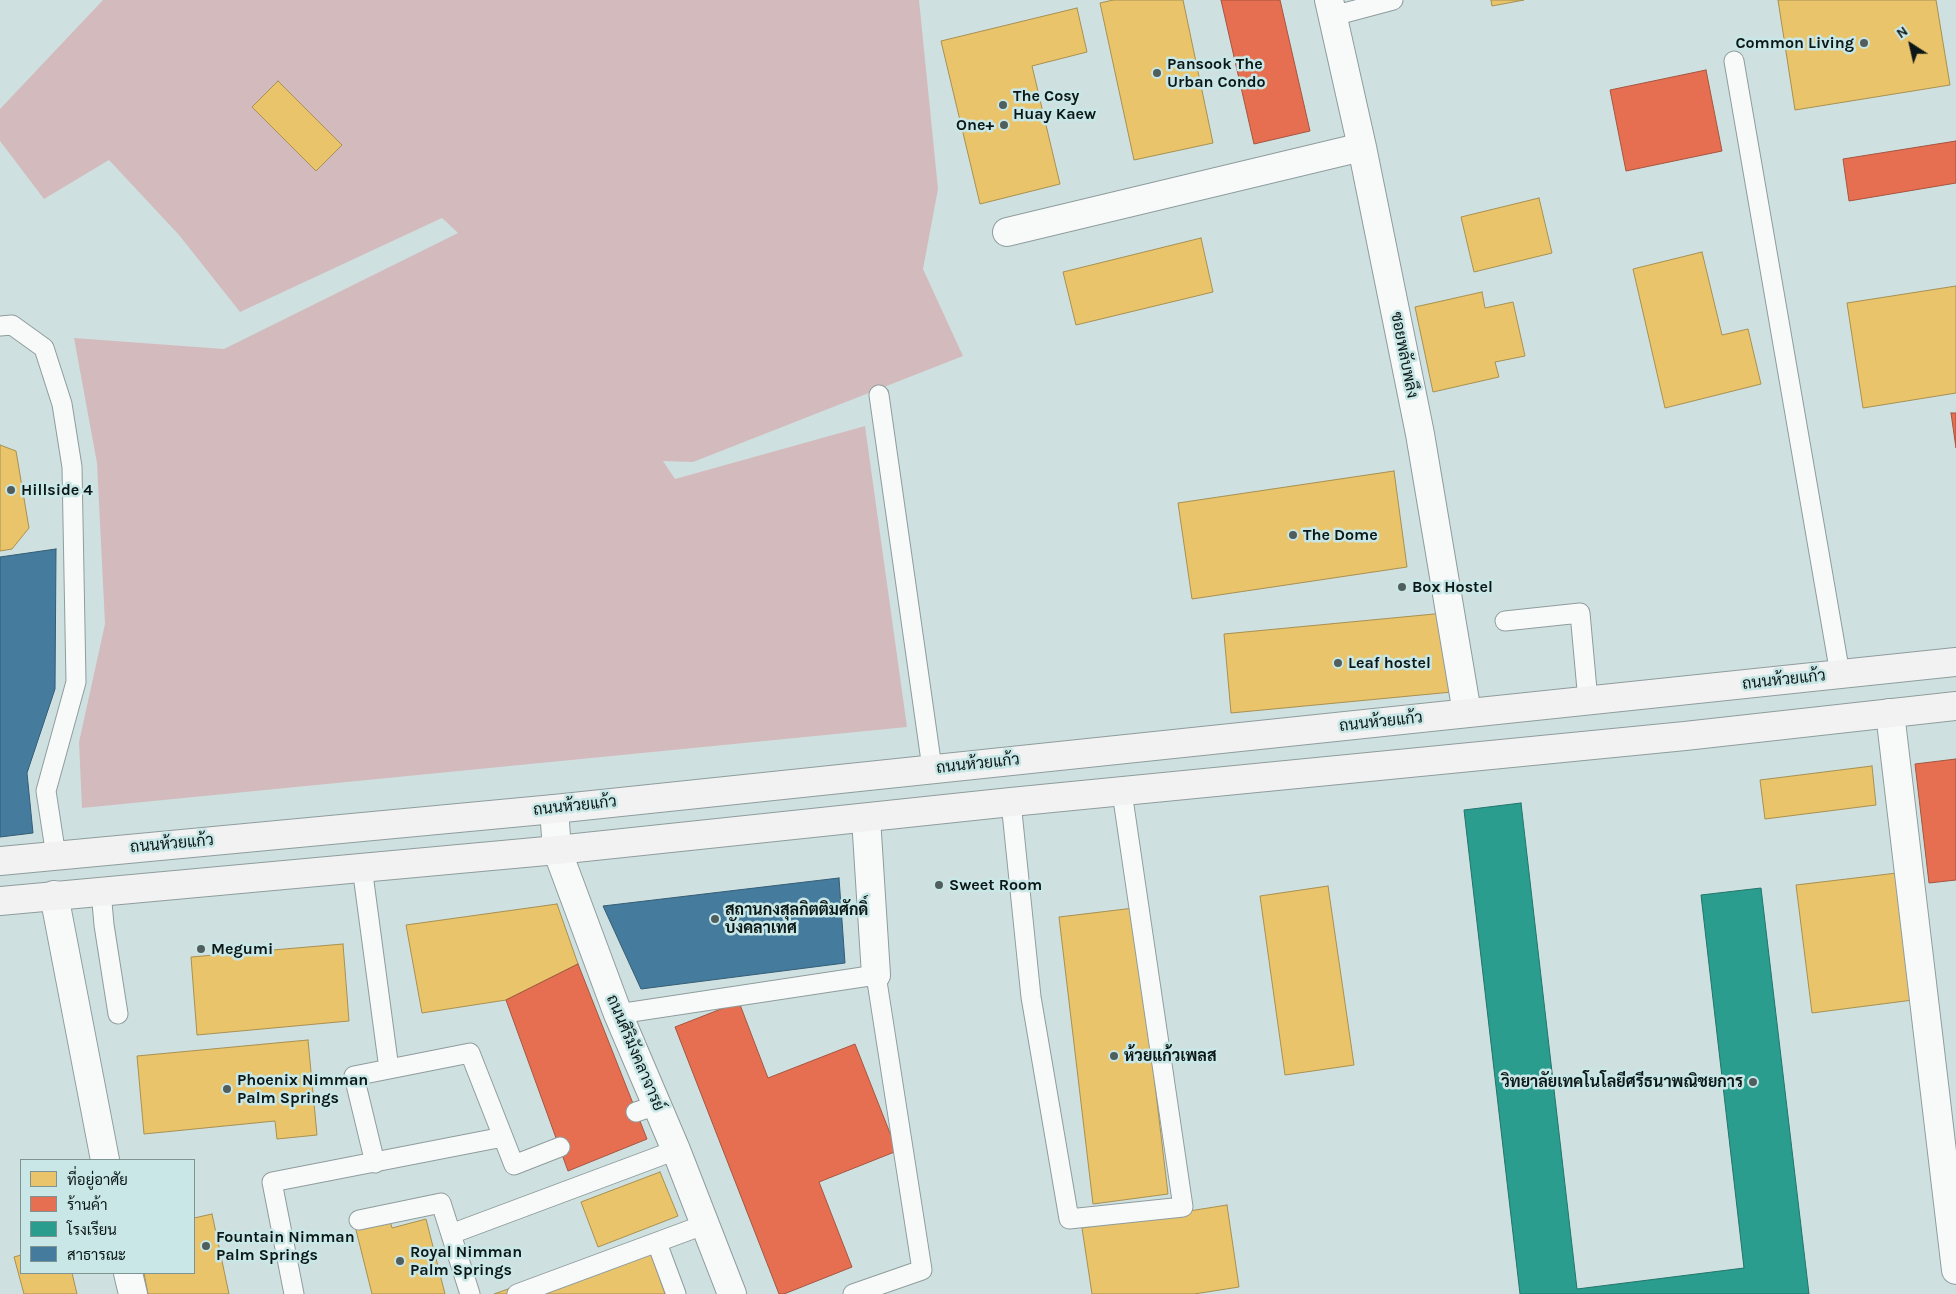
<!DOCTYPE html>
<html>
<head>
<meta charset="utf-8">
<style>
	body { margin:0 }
	#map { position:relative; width:1956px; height:1294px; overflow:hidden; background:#cfe0e0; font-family:Karla,Sarabun,sans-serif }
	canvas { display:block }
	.legend { position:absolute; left:20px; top:1159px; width:175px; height:115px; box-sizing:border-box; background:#c8e7e6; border:1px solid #7d9493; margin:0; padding:6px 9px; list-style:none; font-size:15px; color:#0c1817 }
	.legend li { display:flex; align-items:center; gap:10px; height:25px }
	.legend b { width:25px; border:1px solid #7d9493 }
	.north { position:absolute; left:1886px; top:20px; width:50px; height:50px; -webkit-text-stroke:4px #c8e7e6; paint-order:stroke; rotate:325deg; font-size:14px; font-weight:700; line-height:20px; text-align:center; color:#0c1817 }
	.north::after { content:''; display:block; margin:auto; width:18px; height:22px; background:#0c1817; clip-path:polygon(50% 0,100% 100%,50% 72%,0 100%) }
</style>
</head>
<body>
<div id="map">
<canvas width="1956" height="1294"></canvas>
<ul class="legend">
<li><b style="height:14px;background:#e9c46a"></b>ที่อยู่อาศัย</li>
<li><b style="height:14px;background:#e76f51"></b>ร้านค้า</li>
<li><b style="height:14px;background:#2a9d8f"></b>โรงเรียน</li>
<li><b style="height:14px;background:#457b9d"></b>สาธารณะ</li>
</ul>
<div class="north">N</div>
</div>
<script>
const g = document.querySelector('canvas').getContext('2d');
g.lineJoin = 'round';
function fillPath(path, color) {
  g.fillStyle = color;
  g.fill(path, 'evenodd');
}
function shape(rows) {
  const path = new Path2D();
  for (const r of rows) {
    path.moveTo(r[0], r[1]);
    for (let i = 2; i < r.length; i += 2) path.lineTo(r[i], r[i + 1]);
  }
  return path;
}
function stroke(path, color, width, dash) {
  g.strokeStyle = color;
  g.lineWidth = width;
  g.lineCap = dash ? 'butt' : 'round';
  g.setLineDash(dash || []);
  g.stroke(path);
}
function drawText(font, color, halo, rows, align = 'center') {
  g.font = font + ' Karla,Sarabun,sans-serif';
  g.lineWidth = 5;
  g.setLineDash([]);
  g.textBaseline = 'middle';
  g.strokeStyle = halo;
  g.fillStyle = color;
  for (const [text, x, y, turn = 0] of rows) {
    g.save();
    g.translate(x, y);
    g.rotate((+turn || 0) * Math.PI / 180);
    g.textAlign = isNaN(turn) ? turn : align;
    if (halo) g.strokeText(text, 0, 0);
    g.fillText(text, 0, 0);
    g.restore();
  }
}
fillPath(shape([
	[103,0,919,0,938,189,923,269,963,356,693,462,663,461,675,479,865,426,907,727,82,808,79,742,105,624,97,463,74,338,224,349,458,233,442,218,240,312,179,235,109,160,44,199,0,141,0,109]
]), '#d3bbbd');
const homes = shape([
	[1113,0,1183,0,1213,143,1134,160,1100,3,1113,0],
	[1491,0,1524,0,1492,6,1491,0],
	[1778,0,1936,0,1950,85,1795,110,1778,0],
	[1077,8,1087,52,1032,66,1060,184,980,204,941,41,1077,8],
	[278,81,342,145,316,171,252,107,278,81],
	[1539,198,1552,253,1474,272,1461,217,1539,198],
	[1201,238,1213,292,1076,325,1063,272,1201,238],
	[1702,252,1722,335,1748,329,1761,384,1665,408,1633,269,1702,252],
	[1956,286,1956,393,1863,408,1847,303,1956,286],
	[1482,292,1485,308,1513,302,1525,356,1495,362,1499,377,1433,392,1415,307,1482,292],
	[0,445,16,451,29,528,12,549,0,551,0,445],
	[1394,471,1407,567,1192,599,1178,503,1394,471],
	[1445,613,1452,692,1231,713,1224,634,1445,613],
	[1872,766,1876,805,1765,819,1760,780,1872,766],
	[1897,873,1913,1000,1812,1013,1796,885,1897,873],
	[1328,886,1354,1065,1285,1075,1260,896,1328,886],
	[557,904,578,964,506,1000,422,1013,406,925,557,904],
	[1134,908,1168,1194,1093,1204,1059,917,1134,908],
	[343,944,349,1021,197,1035,191,957,343,944],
	[308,1040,317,1135,277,1139,275,1121,144,1134,137,1056,308,1040],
	[660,1172,678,1216,598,1247,581,1202,660,1172],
	[1227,1205,1239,1287,1194,1294,1092,1294,1082,1228,1227,1205],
	[388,1213,392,1228,426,1219,445,1294,372,1294,354,1222,388,1213],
	[212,1214,229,1294,148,1294,144,1273,194,1273,194,1218,212,1214],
	[646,1240,665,1294,494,1294,646,1240],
	[21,1255,21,1273,72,1273,77,1294,24,1294,14,1257,21,1255]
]);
fillPath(homes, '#e9c46a');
stroke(homes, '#a79051', 1);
const shops = shape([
	[1221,0,1280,0,1310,131,1254,144,1221,0],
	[1706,70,1722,151,1626,171,1610,90,1706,70],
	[1956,141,1956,183,1849,201,1843,159,1956,141],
	[1951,413,1956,413,1956,448,1951,413],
	[1956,759,1956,880,1929,883,1915,764,1956,759],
	[578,964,647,1139,568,1171,506,1000,578,964],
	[739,1002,768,1078,855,1044,897,1151,819,1182,852,1267,784,1294,779,1294,675,1027,739,1002]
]);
fillPath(shops, '#e76f51');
stroke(shops, '#a55540', 1);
const schools = shape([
	[1521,803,1577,1289,1744,1268,1701,895,1761,888,1809,1294,1520,1294,1464,810,1521,803]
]);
fillPath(schools, '#2a9d8f');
stroke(schools, '#21756b', 1);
const public = shape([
	[56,549,55,689,27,773,33,833,0,837,0,557,56,549],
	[839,878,845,963,641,989,603,906,839,878]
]);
fillPath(public, '#457b9d');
stroke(public, '#345d75', 1);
const service = shape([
	[1333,16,1393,0],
	[1734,61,1840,674],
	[0,326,12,325,44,348,62,404,72,467,76,682,46,791,56,856],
	[879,395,932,768],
	[1505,621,1580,613,1588,701],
	[1011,802,1031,997,1069,1219,1183,1207,1122,792],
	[362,867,389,1069],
	[101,891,104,925,118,1014],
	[618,1014,876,975,922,1270,853,1294],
	[636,1112,657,1105],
	[375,1163,354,1076,470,1053,514,1165,560,1147],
	[359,1220,441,1203,470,1294],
	[451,1234,676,1150],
	[657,1243,676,1294],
	[294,1294,272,1182,503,1137],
	[517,1294,706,1224]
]);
const minor = shape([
	[1329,0,1362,147,1420,434,1467,713],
	[1007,232,1362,147],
	[1890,713,1956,1270],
	[866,818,876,975],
	[54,895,105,1160],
	[128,1273,133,1294]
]);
const tertiary = shape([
	[554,809,557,850,618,1014,676,1150,732,1294]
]);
const secondary = shape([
	[0,861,554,809,1956,662],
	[0,901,557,850,1011,802,1685,736,1956,706]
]);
stroke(service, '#8f9c9c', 21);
stroke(minor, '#8f9c9c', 30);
stroke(tertiary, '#8f9c9c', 30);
stroke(secondary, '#8f9c9c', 30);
stroke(service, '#f8fafa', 19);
stroke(minor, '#f8fafa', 28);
stroke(tertiary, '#f8fafa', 28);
stroke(secondary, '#f2f2f2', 28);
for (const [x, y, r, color] of [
	[1864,43,5,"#505e5d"],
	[1157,73,5,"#505e5d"],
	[1003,105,5,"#505e5d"],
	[1004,125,5,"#505e5d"],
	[11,490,5,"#505e5d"],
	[1293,535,5,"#505e5d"],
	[1402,587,5,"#505e5d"],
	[1338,663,5,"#505e5d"],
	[939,885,5,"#505e5d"],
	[715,919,5,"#505e5d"],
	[201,949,5,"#505e5d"],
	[1114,1056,5,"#505e5d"],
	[1753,1082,5,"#505e5d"],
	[227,1089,5,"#505e5d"],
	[206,1246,5,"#505e5d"],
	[400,1261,5,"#505e5d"]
]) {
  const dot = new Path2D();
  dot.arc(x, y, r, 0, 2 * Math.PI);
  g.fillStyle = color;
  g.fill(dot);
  stroke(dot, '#c8e7e6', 2);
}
drawText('bold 16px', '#0c1817', '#c8e7e6', [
	["Common Living",1854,43,"right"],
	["Pansook The",1167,64],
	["Urban Condo",1167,82],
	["The Cosy",1013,96],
	["Huay Kaew",1013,114],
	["One+",994,125,"right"],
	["Hillside 4",21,490],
	["The Dome",1303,535],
	["Box Hostel",1412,587],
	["Leaf hostel",1348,663],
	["Sweet Room",949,885],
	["สถานกงสุลกิตติมศักดิ์",725,910],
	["บังคลาเทศ",725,928],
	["Megumi",211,949],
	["ห้วยแก้วเพลส",1124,1056],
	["Phoenix Nimman",237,1080],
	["Palm Springs",237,1098],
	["วิทยาลัยเทคโนโลยีศรีธนาพณิชยการ",1743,1082,"right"],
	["Fountain Nimman",216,1237],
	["Palm Springs",216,1255],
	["Royal Nimman",410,1252],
	["Palm Springs",410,1270]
], 'left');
drawText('16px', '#0c1817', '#c8e7e6', [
	["ซอยพลับพลึง",1404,355,79],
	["ถนนห้วยแก้ว",1784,680,-6],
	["ถนนห้วยแก้ว",1381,722,-6],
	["ถนนห้วยแก้ว",978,764,-6],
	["ถนนห้วยแก้ว",575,806,-6],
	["ถนนห้วยแก้ว",172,844,-5],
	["ถนนศิริมังคลาจารย์",635,1053,67]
]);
</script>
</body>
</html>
